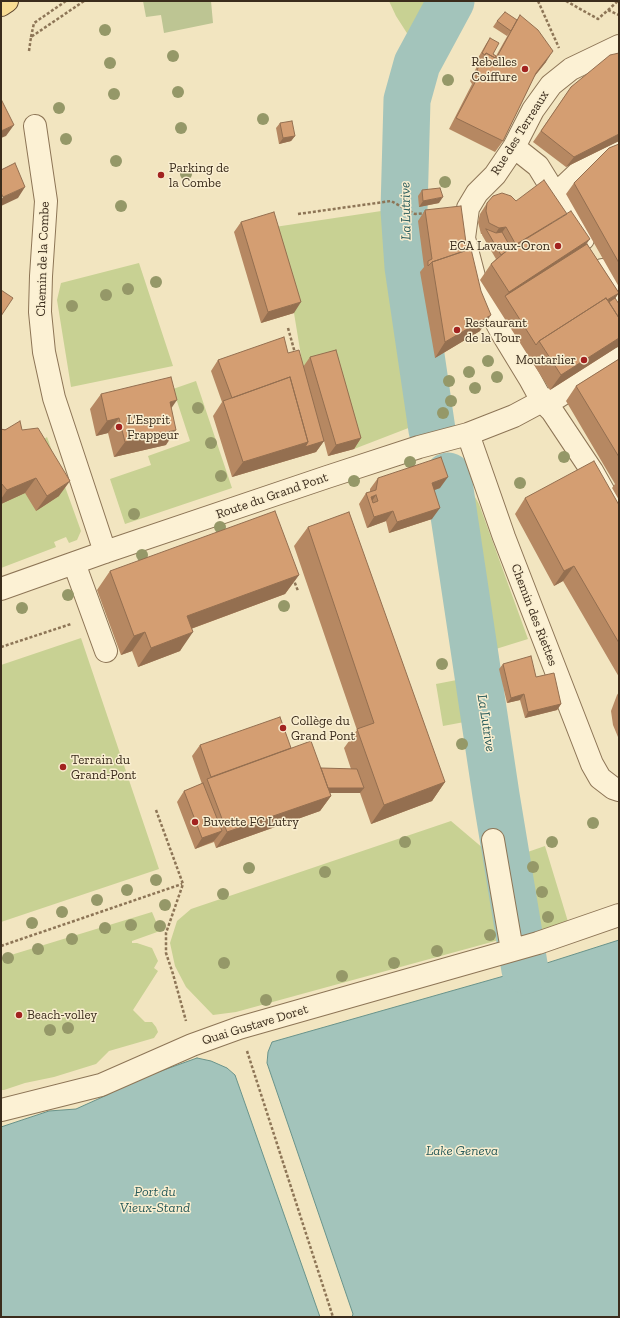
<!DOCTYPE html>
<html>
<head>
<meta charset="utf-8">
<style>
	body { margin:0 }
	#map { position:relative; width:620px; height:1318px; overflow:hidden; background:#f2e5c0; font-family:"Zilla Slab",serif }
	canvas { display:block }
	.frame { position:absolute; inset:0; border:2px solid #3b2c1c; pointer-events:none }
</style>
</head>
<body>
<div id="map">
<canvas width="620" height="1318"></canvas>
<div class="frame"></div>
</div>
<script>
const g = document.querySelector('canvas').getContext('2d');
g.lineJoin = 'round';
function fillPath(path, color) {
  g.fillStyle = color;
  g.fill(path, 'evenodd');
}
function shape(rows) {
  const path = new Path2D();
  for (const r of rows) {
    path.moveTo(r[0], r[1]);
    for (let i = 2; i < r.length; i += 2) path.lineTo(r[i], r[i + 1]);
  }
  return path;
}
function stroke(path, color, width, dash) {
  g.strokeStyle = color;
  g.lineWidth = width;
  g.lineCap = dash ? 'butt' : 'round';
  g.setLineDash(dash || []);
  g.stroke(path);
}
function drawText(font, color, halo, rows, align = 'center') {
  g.font = font + ' "Zilla Slab",serif';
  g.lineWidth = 3;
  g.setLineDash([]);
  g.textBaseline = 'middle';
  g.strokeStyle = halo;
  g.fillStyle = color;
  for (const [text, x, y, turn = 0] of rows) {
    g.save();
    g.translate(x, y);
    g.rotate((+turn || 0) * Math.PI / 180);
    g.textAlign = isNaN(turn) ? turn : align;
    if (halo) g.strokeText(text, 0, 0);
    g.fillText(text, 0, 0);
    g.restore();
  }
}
fillPath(shape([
	[389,1,432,1,412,41,396,16],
	[388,210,397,218,398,265,424,422,354,449,328,361,303,368,294,313,268,228],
	[139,263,173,366,71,387,57,300,61,283],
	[196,381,232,488,125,524,110,479,151,465,148,456,190,441,173,389],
	[47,437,81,531,77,540,69,543,66,537,54,542,56,547,1,568,1,504,30,449],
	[460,483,472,492,479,504,528,639,483,653,469,558],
	[81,638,159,869,1,922,1,665],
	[467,678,475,720,443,726,436,684],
	[451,821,484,849,499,940,236,1012,213,1015,186,987,175,966,170,943,177,921,191,909],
	[545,846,569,925,538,936,519,855],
	[152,912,160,931,132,941,132,943,137,943,152,948,158,961,154,968,158,971,133,1010,145,1022,152,1022,156,1027,158,1032,154,1038,109,1051,96,1064,54,1077,25,1083,4,1090,1,1090,1,958]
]), '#c8d193');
fillPath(shape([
	[143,1,211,1,213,23,164,33,161,15,146,17]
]), '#bdc593');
const water = shape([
	[619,940,619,1317,352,1317,353,1314,267,1063,268,1052,272,1042,525,970,619,940],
	[197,1058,211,1061,227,1068,235,1075,320,1317,1,1317,1,1127,49,1111,76,1109,107,1095,133,1081,197,1058]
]);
fillPath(water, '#a3c4bb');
stroke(water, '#69938a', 1);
stroke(shape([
	[432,430,408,267,404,210,407,100,417,64,451,1],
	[448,476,496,795,525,970]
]), '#a3c4bb', 47);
const street = shape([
	[619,46,571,69,551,85,533,110,514,147,495,175,477,193,468,208,464,238,476,284,502,333,530,379,542,401,552,411,592,471,619,519],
	[35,126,46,201,41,276,40,312,44,352,54,398,105,552],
	[514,147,538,166,583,239],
	[556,194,595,157,619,147],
	[602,270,619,298],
	[468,434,504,537,592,764,600,778,613,788,619,790],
	[74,563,106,651],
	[1,589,105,552,327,477,419,447,468,434,514,416,542,401,556,398,619,358],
	[493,840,512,950],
	[1,1110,101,1085,192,1045,239,1028,538,943,619,915]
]);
const primary = shape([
	[1,5,7,1]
]);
stroke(street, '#8d7556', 24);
stroke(primary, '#5a422b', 24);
stroke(shape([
	[538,1,559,48],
	[566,1,598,19,618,1],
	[608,10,619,15],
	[31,37,34,23,66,1],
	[29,51,31,37,84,1],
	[298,214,391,201,415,214,426,213],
	[288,328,295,353],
	[293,578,298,591],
	[1,647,71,624],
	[156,810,183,884,166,933,166,953,173,974,186,1021],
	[1,946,182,884],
	[247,1051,333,1317]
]), '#8d7556', 2.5, [3, 2]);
stroke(street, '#fcf1d4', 22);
stroke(primary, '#f9dd94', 22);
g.fillStyle = '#959868';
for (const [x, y] of [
	[105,30],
	[173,56],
	[110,63],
	[448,80],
	[178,92],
	[114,94],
	[59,108],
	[263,119],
	[181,128],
	[66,139],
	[116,161],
	[186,174],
	[445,182],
	[121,206],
	[156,282],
	[128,289],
	[106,295],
	[72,306],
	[488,361],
	[469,372],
	[497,377],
	[449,381],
	[475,388],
	[451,401],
	[198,408],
	[443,413],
	[211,443],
	[564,457],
	[410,462],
	[221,476],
	[354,481],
	[520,483],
	[134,514],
	[220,527],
	[142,555],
	[68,595],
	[284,606],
	[22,608],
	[442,664],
	[462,744],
	[593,823],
	[405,842],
	[552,842],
	[533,867],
	[249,868],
	[325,872],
	[156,880],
	[127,890],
	[542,892],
	[223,894],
	[97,900],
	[165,905],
	[62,912],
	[548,917],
	[32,923],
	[131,925],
	[160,926],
	[105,928],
	[490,935],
	[72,939],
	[38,949],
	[437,951],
	[8,958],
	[224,963],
	[394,963],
	[342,976],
	[266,1000],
	[68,1028],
	[50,1030]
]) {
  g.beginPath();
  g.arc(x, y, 6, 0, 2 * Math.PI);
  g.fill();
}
fillPath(shape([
	[520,15,546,62,534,77,503,141,495,152,449,129,472,84,470,81,478,64,481,60,478,58,486,44,490,38,493,54,496,56,509,33,507,36,493,27,497,21,517,20],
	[619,53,619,141,566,167,533,142,571,87],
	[280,123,295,136,291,141,279,144,276,128],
	[619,144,619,287,566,194,574,183],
	[422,190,439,203,419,207,418,196],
	[516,201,587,244,619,293,615,298,619,346,550,390,480,280,491,264,496,259,482,235,482,234,481,234,478,222,480,214,487,203],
	[425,210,480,331,435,358,420,272,424,267,418,221],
	[241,222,294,313,261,323,234,232],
	[288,353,303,367,310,357,361,438,354,449,328,456,324,441,316,452,232,477,213,416,222,402,211,371,218,360],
	[619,359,619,500,612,488,615,484,566,401,576,386],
	[101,394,171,409,166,445,114,457,108,433,96,436,90,409],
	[1,429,22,430,59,496,36,511,25,493,1,504],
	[378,478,440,488,434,490,432,519,389,533,386,521,367,528,359,504,366,493,370,492,370,489],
	[525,498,619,505,619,677,563,581,554,586,515,514],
	[308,527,445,782,432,801,371,824,360,793,330,793,331,796,320,811,216,848,214,842,195,849,177,802,184,791,202,784,192,756,200,745,291,748,321,768,351,769,344,748,357,730,294,546],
	[110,571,299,575,285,594,191,629,180,651,138,667,132,651,121,655,97,590],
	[503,664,536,677,561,704,557,710,525,718,520,700,507,703,499,669],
	[619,692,619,738,618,737,613,725,611,711,617,695]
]), '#b68862');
fillPath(shape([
	[553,51,546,62,528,84,536,73],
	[14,125,6,136,1,138,1,131],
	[619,134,619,141,566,167,574,157],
	[295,136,291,141,279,144,283,138],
	[25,187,18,198,1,206,1,200,3,197],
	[443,197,439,203,419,207,423,201],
	[506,227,498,238,492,239,499,228],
	[590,239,579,254,505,296,509,292],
	[619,293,611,304,541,342],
	[301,302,294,313,261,323,268,312],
	[491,315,480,331,435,358,445,342],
	[619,338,619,346,550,390,561,375],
	[177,400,166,416,170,402],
	[119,418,108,433,96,436,107,421],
	[176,430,166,445,114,457,125,442],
	[361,438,354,449,328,456,336,445],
	[324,441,316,452,232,477,243,462,308,442],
	[448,477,440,488,424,494,432,483],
	[36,478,25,493,1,504,1,499,7,490],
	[70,481,59,496,36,511,47,496],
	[376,495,370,504,371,497],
	[440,508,432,519,389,533,397,522],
	[393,511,386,521,367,528,374,517],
	[574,566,563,581,554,586,564,571],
	[299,575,285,594,174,635,187,616],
	[145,632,132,651,121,655,134,636],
	[193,632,180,651,138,667,151,648],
	[524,694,520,700,507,703,511,698],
	[561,704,557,710,525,718,528,712],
	[445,782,432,801,371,824,384,805],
	[318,788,364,788,360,793,314,793],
	[331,796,320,811,216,848,227,832],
	[222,831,214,841,195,849,202,838]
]), '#946f50');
const building = shape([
	[505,12,517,20,511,31,497,21,505,12],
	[520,15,538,30,553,51,536,73,503,141,456,118,480,73,477,70,486,53,503,62,505,58,498,55,520,15],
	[490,38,499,43,493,54,496,56,495,58,486,53,485,55,482,53,490,38],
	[619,53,619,134,574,157,541,131,571,87,610,55,619,53],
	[1,99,14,125,1,131,1,99],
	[292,121,295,136,283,138,280,123,292,121],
	[619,144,619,263,574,183,609,148,619,144],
	[15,163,25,187,3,197,1,193,1,170,15,163],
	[544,180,567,214,516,245,506,227,499,228,489,223,486,211,487,203,493,196,502,193,511,196,516,201,544,180],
	[440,188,443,197,423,201,422,190,440,188],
	[461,206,467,250,432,262,428,266,428,261,432,259,425,210,461,206],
	[571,211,590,239,509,292,491,264,510,248,571,211],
	[274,212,301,302,268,312,241,222,274,212],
	[486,229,496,233,502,232,511,248,501,255,486,229],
	[587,244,619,293,607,300,606,298,539,341,536,345,505,296,587,244],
	[471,249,481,291,491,315,445,342,432,262,471,249],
	[1,290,13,298,1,316,1,290],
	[606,298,619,318,619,338,561,375,539,341,606,298],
	[615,298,619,304,619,318,609,302,615,298],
	[284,337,288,353,299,350,324,441,305,447,308,442,290,377,232,398,218,360,284,337],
	[336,350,361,438,336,445,310,357,336,350],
	[619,359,619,457,576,386,619,359],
	[171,377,177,400,170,402,176,430,125,442,119,418,107,421,101,394,171,377],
	[290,377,308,442,243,462,223,401,290,377],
	[20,421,22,430,38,428,70,481,47,496,36,478,7,490,1,483,1,429,5,430,20,421],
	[441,457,448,477,432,483,440,508,397,522,393,511,374,517,366,493,376,490,378,478,441,457],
	[376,495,378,501,373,503,371,497,376,495],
	[594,461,619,505,619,643,574,566,564,571,525,498,594,461],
	[275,511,299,575,187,616,193,632,151,648,145,632,134,636,110,571,275,511],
	[349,512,445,782,384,805,357,729,374,723,308,527,349,512],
	[531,656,536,677,554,673,561,704,528,712,524,694,511,698,503,664,531,656],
	[280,717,291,748,211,777,200,745,280,717],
	[311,741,331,796,227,832,207,779,311,741],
	[321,768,357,769,364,788,328,788,321,768],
	[203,783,222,831,202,838,184,791,203,783]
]);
fillPath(building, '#d49e72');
stroke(building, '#946f50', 1);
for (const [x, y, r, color] of [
	[525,69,4,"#a22320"],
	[161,175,4,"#a22320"],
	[558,246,4,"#a22320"],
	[457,330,4,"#a22320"],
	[584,360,4,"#a22320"],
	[119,427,4,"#a22320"],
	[283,728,4,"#a22320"],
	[63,767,4,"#a22320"],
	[195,822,4,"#a22320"],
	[19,1015,4,"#a22320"]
]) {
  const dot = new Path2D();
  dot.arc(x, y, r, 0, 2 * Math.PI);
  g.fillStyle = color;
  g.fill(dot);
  stroke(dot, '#f9eed0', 1.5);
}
drawText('13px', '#3b2c1c', '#f9eed0', [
	["Rebelles",517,62,"right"],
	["Coiffure",517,77,"right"],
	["Parking de",169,168],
	["la Combe",169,183],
	["ECA Lavaux-Oron",550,246,"right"],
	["Restaurant",465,323],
	["de la Tour",465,338],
	["Moutarlier",576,360,"right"],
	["L'Esprit",127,420],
	["Frappeur",127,435],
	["Collège du",291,721],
	["Grand Pont",291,736],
	["Terrain du",71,760],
	["Grand-Pont",71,775],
	["Buvette FC Lutry",203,822],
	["Beach-volley",27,1015]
], 'left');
drawText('13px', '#3b2c1c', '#f9eed0', [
	["Rue des Terreaux",520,133,-58],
	["Chemin de la Combe",43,259,-88],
	["Route du Grand Pont",272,496,-19],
	["Chemin des Riettes",534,615,69],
	["Quai Gustave Doret",255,1025,-17]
]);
drawText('italic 14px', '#2a5c5b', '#f9eed0', [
	["La Lutrive",406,211,-91],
	["La Lutrive",486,723,81],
	["Lake Geneva",462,1151],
	["Port du",155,1192],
	["Vieux-Stand",155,1208]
]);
</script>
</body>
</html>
